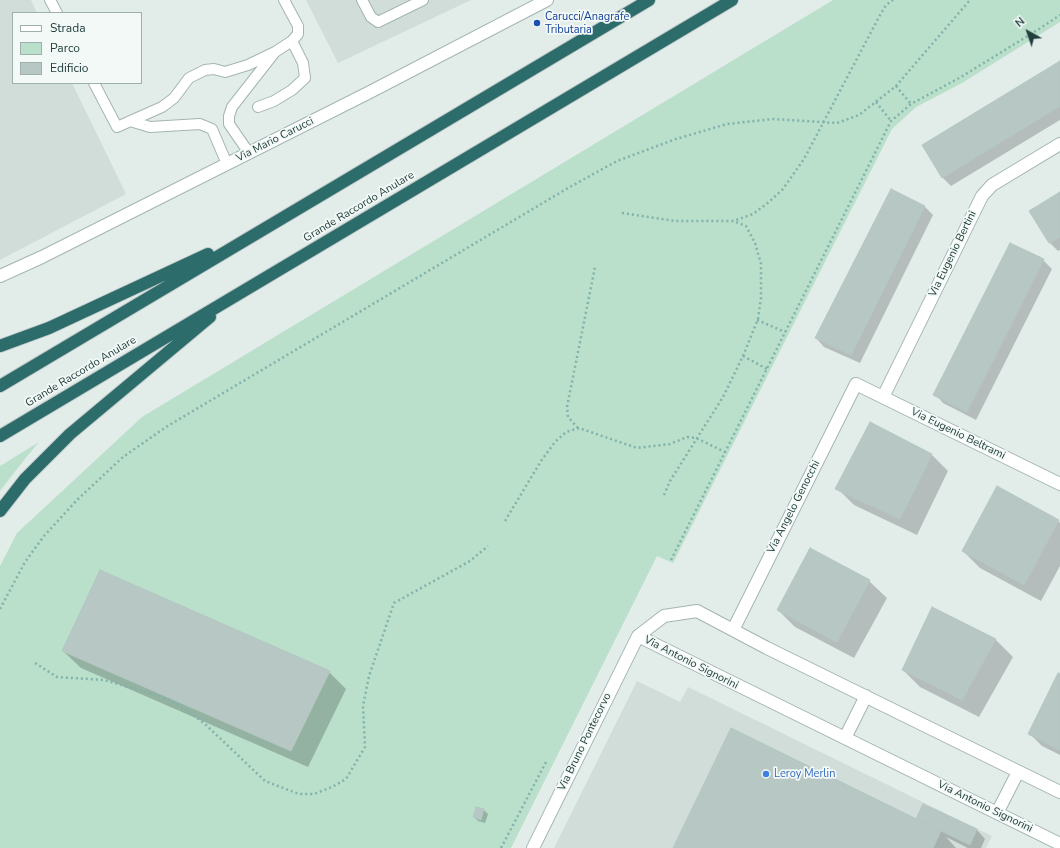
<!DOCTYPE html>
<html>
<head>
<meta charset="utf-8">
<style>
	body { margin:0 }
	#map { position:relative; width:1060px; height:848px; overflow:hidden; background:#e2edea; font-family:"Nunito Sans",sans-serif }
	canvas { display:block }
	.legend { position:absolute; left:12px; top:12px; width:130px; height:72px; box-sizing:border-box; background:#f3f9f7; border:1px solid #9fafac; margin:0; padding:5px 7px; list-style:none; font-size:12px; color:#213f3c }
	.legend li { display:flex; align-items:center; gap:8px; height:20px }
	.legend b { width:20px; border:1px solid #9fafac }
	.north { position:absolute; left:1008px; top:12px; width:40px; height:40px; -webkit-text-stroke:3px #f3f9f7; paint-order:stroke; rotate:320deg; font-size:11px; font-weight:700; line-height:16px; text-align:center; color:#213f3c }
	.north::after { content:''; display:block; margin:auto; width:14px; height:18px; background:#213f3c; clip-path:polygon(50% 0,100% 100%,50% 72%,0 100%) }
</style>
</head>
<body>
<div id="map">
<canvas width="1060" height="848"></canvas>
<ul class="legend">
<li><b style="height:5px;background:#fff"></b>Strada</li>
<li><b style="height:11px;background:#badfcb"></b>Parco</li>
<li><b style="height:11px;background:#b7c8c4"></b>Edificio</li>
</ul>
<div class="north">N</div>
</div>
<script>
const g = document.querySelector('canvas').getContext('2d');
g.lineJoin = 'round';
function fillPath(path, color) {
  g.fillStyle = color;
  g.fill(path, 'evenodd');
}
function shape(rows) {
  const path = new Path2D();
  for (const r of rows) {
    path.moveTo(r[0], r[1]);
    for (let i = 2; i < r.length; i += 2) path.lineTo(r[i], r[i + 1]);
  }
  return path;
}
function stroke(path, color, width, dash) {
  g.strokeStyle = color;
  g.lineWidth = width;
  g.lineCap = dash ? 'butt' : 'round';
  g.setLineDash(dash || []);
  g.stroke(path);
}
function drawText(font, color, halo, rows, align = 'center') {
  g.font = font + ' "Nunito Sans",sans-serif';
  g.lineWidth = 3.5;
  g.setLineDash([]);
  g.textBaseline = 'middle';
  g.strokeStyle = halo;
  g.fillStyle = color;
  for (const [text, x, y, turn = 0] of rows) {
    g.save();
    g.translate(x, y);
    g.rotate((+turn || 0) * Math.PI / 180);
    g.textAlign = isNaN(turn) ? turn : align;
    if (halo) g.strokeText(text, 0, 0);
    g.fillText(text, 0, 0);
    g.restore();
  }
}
fillPath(shape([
	[0,0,31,0,37,13,13,13,13,83,72,83,126,194,0,260],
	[306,0,471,0,338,63],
	[637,681,680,702,688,687,992,836,986,848,554,848]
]), '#d0ddd9');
fillPath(shape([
	[833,0,1060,0,1060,22,962,83,916,107,892,129,673,563,657,556,511,848,0,848,0,566,17,533,142,417],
	[39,442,24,460,0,491,0,466]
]), '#badfcb');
fillPath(shape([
	[1060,63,1060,120,951,186,942,177],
	[891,190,925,207,933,215,860,363,824,347,816,338],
	[1060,194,1060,250,1058,251,1050,243,1031,211],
	[1043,260,1052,269,976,420,943,403,935,394],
	[931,454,948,471,917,535,854,505,837,488],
	[1058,521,1060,523,1060,566,1041,601,980,568,963,551],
	[869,581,887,598,854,658,795,627,778,610],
	[933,608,996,640,1013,657,979,717,920,687,903,670],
	[63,651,329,672,346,689,308,767,81,668],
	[1060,675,1060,755,1042,746,1029,733],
	[924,805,977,830,985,839,981,848,968,848,946,837,956,848,674,848,916,820],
	[484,810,488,814,485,823,478,821,474,817]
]), '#0003');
const building = shape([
	[1060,61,1060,106,942,178,922,145,1060,61],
	[891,189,925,206,851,355,815,338,891,189],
	[1060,192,1060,237,1049,243,1029,211,1060,192],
	[1010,243,1044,259,967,412,933,395,1010,243],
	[870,422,932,454,900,519,835,489,870,422],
	[997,486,1059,520,1024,585,962,551,997,486],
	[810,548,870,580,837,642,777,610,810,548],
	[100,570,330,671,291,751,62,651,100,570],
	[932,607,996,639,962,700,902,670,932,607],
	[1058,673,1060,674,1060,750,1028,734,1058,673],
	[731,728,941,831,933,848,673,848,731,728],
	[923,804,977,829,970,845,916,819,923,804],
	[476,807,484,809,481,820,473,817,476,807]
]);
fillPath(building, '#b7c8c4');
stroke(building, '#b4c7c3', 1);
const service = shape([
	[50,0,57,13],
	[362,0,371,17,378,22,423,0],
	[94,83,117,127,162,107,174,98,189,78,205,70,214,69,225,72,248,65,275,52],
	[258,107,274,101,292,90,305,78,303,63,292,41],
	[130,121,150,127,200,124,212,129,227,164],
	[249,153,229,124,229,116,232,107,275,52,292,41,298,34,298,26,284,0]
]);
const minor = shape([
	[0,276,42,257,370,92,547,0],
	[883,397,982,196,992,185,1060,144],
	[733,630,856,384,1060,484],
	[638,636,1060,844],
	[845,738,866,696],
	[997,813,1018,772],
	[533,848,638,636,664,616,697,611,767,648,1060,792]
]);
const motorway = shape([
	[0,346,49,328,208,254],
	[0,386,649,0],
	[0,436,732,0],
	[0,511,25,479,70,434,210,317]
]);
stroke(service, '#a4b5b2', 12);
stroke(minor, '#a4b5b2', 14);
stroke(motorway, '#c1c9c8', 14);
stroke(shape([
	[896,86,911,104],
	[876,102,891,121],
	[622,213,675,221,733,221,753,214,769,202,783,189,804,159,879,17,886,5,893,0],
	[757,320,785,332],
	[743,356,767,369],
	[578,428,568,417,567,407,595,267],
	[664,495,670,481,723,397,743,356,758,319,761,298,761,264,755,243,746,226,733,221],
	[505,521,541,461,555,442,566,432,579,428,637,448,670,444,687,437,696,438,725,452],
	[671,560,891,121,911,104,961,77,1039,29,1060,15],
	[0,609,25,562,44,536,77,500,123,457,166,427,568,188,617,161,676,139,727,124,773,119,837,123,859,115,896,86,970,0],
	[35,663,57,677,104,680,160,696,185,709,205,724,265,781,299,794,314,794,332,787,346,779,365,747,363,706,369,676,394,603,470,561,488,546],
	[501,848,546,762]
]), '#81b2ab', 2.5, [2, 3]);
stroke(service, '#fff', 10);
stroke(minor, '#fff', 12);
stroke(motorway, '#2c6c6b', 12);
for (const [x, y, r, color] of [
	[537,23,4,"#1a4fb4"],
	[766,774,4,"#3f7fe0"]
]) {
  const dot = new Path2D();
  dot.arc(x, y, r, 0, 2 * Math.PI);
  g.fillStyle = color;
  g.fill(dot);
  stroke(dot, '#f3f9f7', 1.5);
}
drawText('11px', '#164399', '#f3f9f7', [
	["Carucci/Anagrafe",545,17],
	["Tributaria",545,30]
], 'left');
drawText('11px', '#213f3c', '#f3f9f7', [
	["Via Mario Carucci",275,140,-27],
	["Grande Raccordo Anulare",359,207,-31],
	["Via Eugenio Bertini",953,254,-64],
	["Grande Raccordo Anulare",81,372,-31],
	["Via Eugenio Beltrami",958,434,26],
	["Via Angelo Genocchi",794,507,-63],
	["Via Antonio Signorini",691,663,27],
	["Via Bruno Pontecorvo",585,742,-64],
	["Via Antonio Signorini",985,807,26]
]);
drawText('11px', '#366cbe', '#f3f9f7', [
	["Leroy Merlin",774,774]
], 'left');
</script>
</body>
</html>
